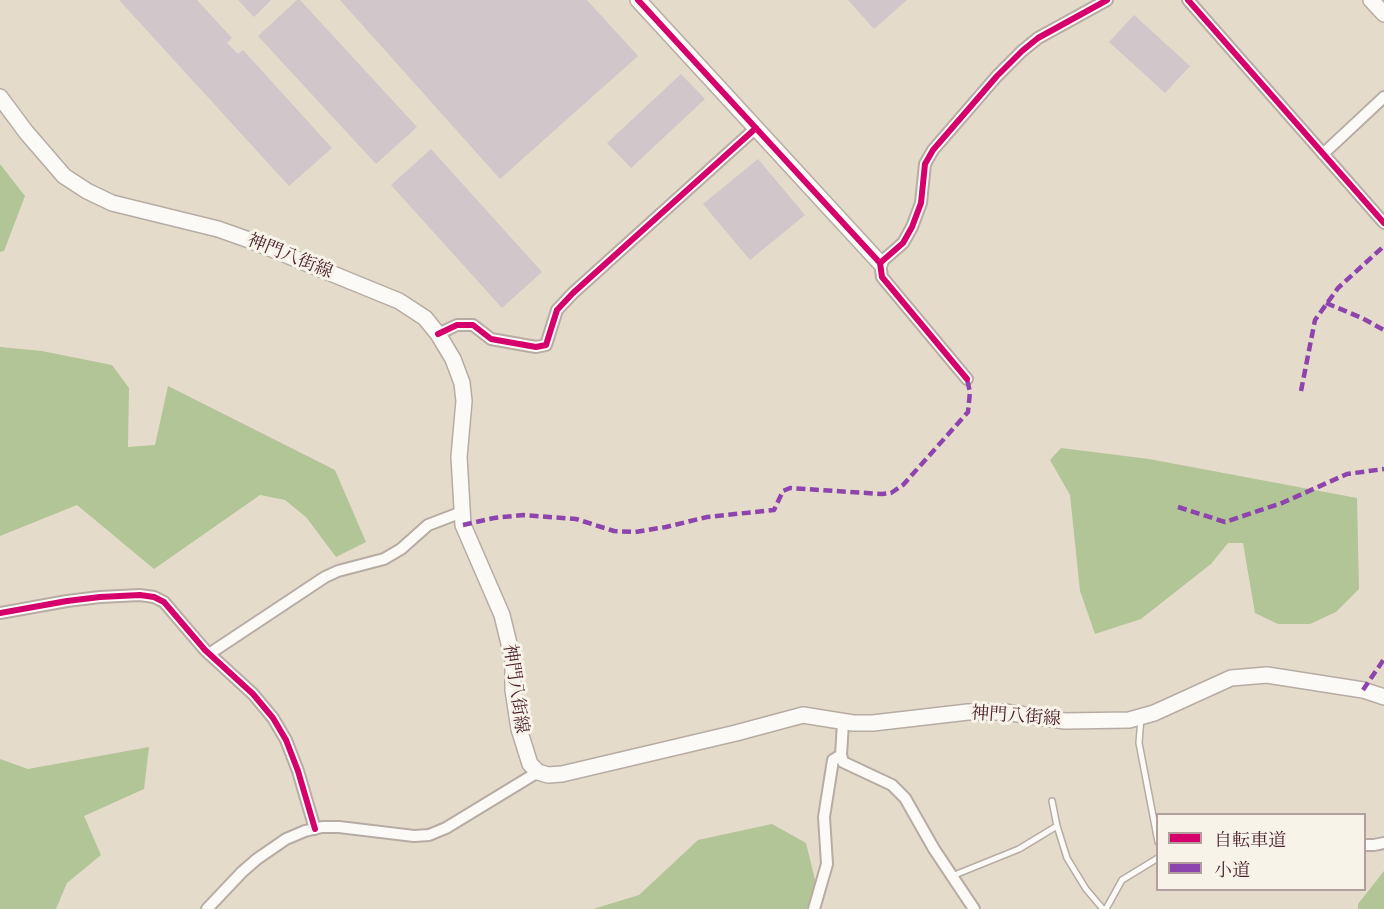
<!DOCTYPE html>
<html>
<head>
<meta charset="utf-8">
<style>
	body { margin:0 }
	#map { position:relative; width:1384px; height:909px; overflow:hidden; background:#e5dbcb; font-family:"IM FELL Great Primer","Noto Serif JP",serif }
	canvas { display:block }
	.legend { position:absolute; left:1156px; top:813px; width:210px; height:78px; box-sizing:border-box; background:#f7f3e8; border:2px solid #b29e9c; margin:0; padding:8px 10px; list-style:none; font-size:18px; color:#4a1f2b }
	.legend li { display:flex; align-items:center; gap:12px; height:30px }
	.legend b { width:30px; border:2px solid #b29e9c }
</style>
</head>
<body>
<div id="map">
<canvas width="1384" height="909"></canvas>
<ul class="legend">
<li><b style="height:8px;background:#d6006c"></b>自転車道</li>
<li><b style="height:8px;background:#8e44ad"></b>小道</li>
</ul>
</div>
<script>
const g = document.querySelector('canvas').getContext('2d');
g.lineJoin = 'round';
function fillPath(path, color) {
  g.fillStyle = color;
  g.fill(path, 'evenodd');
}
function shape(rows) {
  const path = new Path2D();
  for (const r of rows) {
    path.moveTo(r[0], r[1]);
    for (let i = 2; i < r.length; i += 2) path.lineTo(r[i], r[i + 1]);
  }
  return path;
}
function stroke(path, color, width, dash) {
  g.strokeStyle = color;
  g.lineWidth = width;
  g.lineCap = dash ? 'butt' : 'round';
  g.setLineDash(dash || []);
  g.stroke(path);
}
function drawText(font, color, halo, rows, align = 'center') {
  g.font = font + ' "IM FELL Great Primer","Noto Serif JP",serif';
  g.lineWidth = 6;
  g.setLineDash([]);
  g.textBaseline = 'middle';
  g.strokeStyle = halo;
  g.fillStyle = color;
  for (const [text, x, y, turn = 0] of rows) {
    g.save();
    g.translate(x, y);
    g.rotate((+turn || 0) * Math.PI / 180);
    g.textAlign = isNaN(turn) ? turn : align;
    if (halo) g.strokeText(text, 0, 0);
    g.fillText(text, 0, 0);
    g.restore();
  }
}
fillPath(shape([
	[0,164,25,196,4,251,0,252],
	[0,347,42,351,112,365,129,388,128,447,155,445,168,386,335,470,366,542,336,557,306,517,285,500,260,495,154,569,77,505,0,536],
	[1061,448,1149,459,1357,498,1359,589,1336,612,1310,624,1278,624,1255,613,1243,543,1228,543,1211,564,1141,619,1095,634,1080,591,1070,495,1050,460],
	[149,747,144,789,84,816,101,855,67,883,56,909,0,909,0,759,28,769],
	[772,824,806,843,821,904,820,909,593,909,639,895,698,840],
	[1384,871,1384,909,1358,909,1358,904]
]), '#b2c596');
fillPath(shape([
	[119,0,197,0,232,38,227,43,238,54,243,50,332,148,289,186],
	[238,0,271,0,254,17],
	[297,0,300,0,417,127,376,164,258,36],
	[340,0,587,0,638,56,500,179],
	[848,0,907,0,874,29],
	[1134,15,1190,66,1165,93,1109,42],
	[681,74,705,99,631,168,607,143],
	[431,149,542,272,502,308,391,185],
	[758,159,805,215,750,260,703,204]
]), '#d1c6c9');
const lane = shape([
	[1141,718,1139,743,1158,842],
	[1052,801,1057,826,1067,858,1086,889,1103,909],
	[952,876,1019,849,1057,826],
	[1106,909,1122,880,1158,858]
]);
const street = shape([
	[1188,0,1384,223],
	[1323,154,1384,97],
	[438,334,457,325,473,325,491,339,536,347,546,345,557,310,573,293,756,128],
	[967,379,882,277,880,263,903,243,912,227,921,203,925,164,933,150,997,76,1022,51,1038,38,1107,0],
	[0,613,67,601,100,597,140,595,154,597,164,602,205,650,253,694,273,718,286,740,298,771,315,829],
	[209,654,325,577,338,571,384,559,401,549,428,525,462,512],
	[843,723,841,755,843,762,892,785,905,798,934,849,974,909],
	[1364,845,1374,845,1384,843],
	[207,909,242,872,257,859,286,839,305,831,322,827,339,827,414,836,429,835,446,828,538,772],
	[814,909,827,864,824,817,833,760,841,755]
]);
const secondary = shape([
	[638,0,880,263],
	[1371,0,1384,14],
	[0,97,26,132,64,176,87,191,112,203,218,229,252,241,399,301,425,318,438,334,453,359,462,383,464,401,459,457,463,525,502,615,513,660,513,690,519,729,530,764,538,772,548,775,562,774,736,733,803,715,853,723,873,723,968,712,1005,712,1065,721,1129,720,1154,713,1231,678,1267,675,1363,690,1384,697]
]);
stroke(lane, '#b6aca3', 8);
stroke(street, '#b6aca3', 14);
stroke(secondary, '#b6aca3', 18);
stroke(lane, '#fbfaf7', 5);
stroke(street, '#fbfaf7', 10);
stroke(secondary, '#fbfaf7', 15);
stroke(shape([
	[1326,303,1362,318,1384,330],
	[1301,391,1315,320,1338,288,1384,246],
	[1178,507,1225,522,1282,503,1347,474,1384,469],
	[463,525,494,518,523,515,576,519,614,531,635,532,666,527,707,517,774,510,783,491,790,488,882,494,891,493,903,485,968,412,970,392,967,379],
	[1363,690,1384,659]
]), '#8e44ad', 4.5, [9, 4.5]);
stroke(shape([
	[638,0,880,263,882,277,967,379],
	[1188,0,1384,223],
	[880,263,903,243,912,227,921,203,925,164,933,150,997,76,1022,51,1038,38,1107,0],
	[438,334,457,325,473,325,491,339,536,347,546,345,557,310,573,293,756,128],
	[0,613,67,601,100,597,140,595,154,597,164,602,205,650,253,694,273,718,286,740,298,771,315,829]
]), '#d6006c', 6);
drawText('18px', '#4a1f2b', '#f7f3e8', [
	["神門八街線",290,257,22],
	["神門八街線",515,689,82],
	["神門八街線",1016,717,4]
]);
</script>
</body>
</html>
